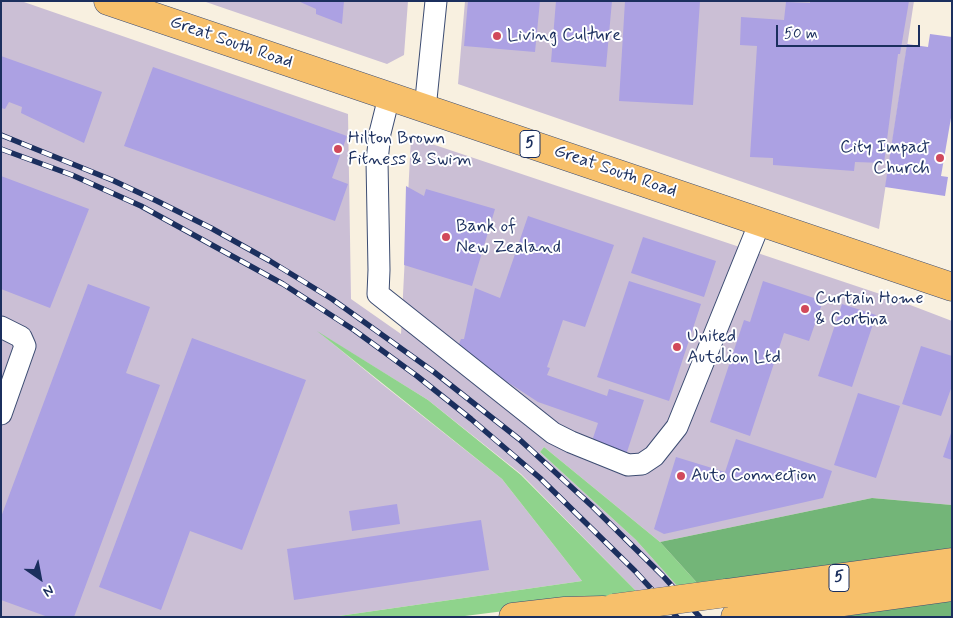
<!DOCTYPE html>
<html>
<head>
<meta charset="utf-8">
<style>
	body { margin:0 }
	#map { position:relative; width:953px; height:618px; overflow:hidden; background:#f8f0e0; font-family:Mynerve,sans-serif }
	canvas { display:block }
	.frame { position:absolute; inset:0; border:2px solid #1b2f5e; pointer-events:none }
	.north { position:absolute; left:15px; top:553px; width:50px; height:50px; -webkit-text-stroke:4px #fff; paint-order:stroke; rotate:147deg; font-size:14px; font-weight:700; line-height:20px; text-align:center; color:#1b2f5e }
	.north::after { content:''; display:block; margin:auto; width:18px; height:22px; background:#1b2f5e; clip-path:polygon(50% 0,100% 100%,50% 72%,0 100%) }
	.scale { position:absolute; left:776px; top:25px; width:144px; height:22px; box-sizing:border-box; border:2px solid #1b2f5e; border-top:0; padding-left:6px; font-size:15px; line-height:18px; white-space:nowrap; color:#1b2f5e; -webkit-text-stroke:4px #fff; paint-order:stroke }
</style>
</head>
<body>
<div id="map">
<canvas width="953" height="618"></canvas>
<div class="frame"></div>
<div class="north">N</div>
<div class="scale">50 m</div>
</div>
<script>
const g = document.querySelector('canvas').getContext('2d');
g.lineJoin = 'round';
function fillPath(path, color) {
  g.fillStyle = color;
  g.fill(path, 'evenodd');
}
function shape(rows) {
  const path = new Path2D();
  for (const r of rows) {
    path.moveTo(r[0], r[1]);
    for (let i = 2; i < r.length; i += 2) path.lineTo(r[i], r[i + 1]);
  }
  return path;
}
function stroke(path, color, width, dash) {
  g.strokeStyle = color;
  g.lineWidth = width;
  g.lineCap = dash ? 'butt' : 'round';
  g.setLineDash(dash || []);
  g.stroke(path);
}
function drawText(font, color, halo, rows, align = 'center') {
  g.font = font + ' Mynerve,sans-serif';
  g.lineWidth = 4;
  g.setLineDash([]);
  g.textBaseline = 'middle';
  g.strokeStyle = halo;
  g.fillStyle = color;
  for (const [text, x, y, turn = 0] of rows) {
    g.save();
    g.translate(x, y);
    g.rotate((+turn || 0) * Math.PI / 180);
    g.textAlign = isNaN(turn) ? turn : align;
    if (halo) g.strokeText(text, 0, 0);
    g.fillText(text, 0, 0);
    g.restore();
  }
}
fillPath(shape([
	[1,1,21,1,348,114,351,299,401,334,411,137,892,298,952,321,952,505,872,498,660,542,544,447,540,452,636,540,679,588,639,594,521,474,428,400,321,334,382,384,502,479,582,581,332,617,1,617],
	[203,1,408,1,404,55,387,64],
	[465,1,914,1,879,229,458,84]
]), '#cbbfd5');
fillPath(shape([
	[317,331,428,400,521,475,639,594,457,617,332,617,582,581,502,479],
	[544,447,660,542,699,585,679,588,636,540,540,452]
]), '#8fd38c');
fillPath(shape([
	[872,498,952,505,952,551,699,585,660,542],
	[952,599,952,617,821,617]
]), '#73b578');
fillPath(shape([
	[298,1,344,1,342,24,316,14,316,9],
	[468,1,540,1,535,52,464,46],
	[556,1,612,1,606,67,551,62],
	[625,1,700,1,693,105,619,101],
	[810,1,909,1,900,54,898,54,884,163,855,162,854,171,773,165,773,158,750,157,757,46,740,45,741,17,784,20,786,2,810,3],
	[930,34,952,37,952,112,941,176,948,177,945,196,885,187,907,44,928,47],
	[1,56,102,92,84,143,21,113,22,107,9,102,5,109,1,108],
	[153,67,347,136,332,178,348,184,335,221,124,146],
	[1,176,89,209,50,308,1,289],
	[406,186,424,196,426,189,495,209,472,286,404,265],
	[528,216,614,245,585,327,563,320,547,367,550,368,547,375,607,396,609,389,644,400,626,455,591,444,598,423,538,402,457,349,461,339,464,339,475,288,500,298],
	[643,237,716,261,704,297,631,273],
	[629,281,701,304,669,401,597,377],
	[763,281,823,301,809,341,784,333,750,436,710,422,744,320,750,322],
	[88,284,150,307,126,373,160,385,74,617,48,617,1,600,1,517],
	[842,304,876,315,852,387,818,376],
	[192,338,306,380,242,550,190,531,161,610,99,587],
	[921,346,952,356,952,386,941,416,902,404],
	[858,393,900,406,876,478,834,465],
	[951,433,952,433,952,460,943,457],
	[736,439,832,471,823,498,664,534,654,529,676,457,725,472],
	[397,504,400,524,352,531,349,511],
	[481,520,489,570,294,600,287,549]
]), '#aca1e3');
const minor = shape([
	[389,97,380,133,377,161,379,270,378,294,553,433,571,442,628,465,642,464,654,456,677,427,760,222],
	[425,109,436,1],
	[1,327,21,337,25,346,1,414]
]);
const major = shape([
	[108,1,952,287],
	[726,593,952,562],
	[735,617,952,587]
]);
const highway = shape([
	[513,617,565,611,603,610]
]);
stroke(minor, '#3c4c72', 23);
stroke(major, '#3c4c72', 29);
stroke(highway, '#3c4c72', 29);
stroke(minor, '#fff', 21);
stroke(major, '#f7c06b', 28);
stroke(highway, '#f7c06b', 28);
const rail = shape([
	[1,135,112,180,157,201,211,228,270,261,332,299,434,372,519,439,592,506,663,576,700,617],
	[1,149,72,175,141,206,283,284,354,330,417,376,471,419,540,478,635,571,677,617]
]);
stroke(rail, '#1b2f5e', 5.5);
stroke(rail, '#fff', 4, [11]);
const majorBridge = shape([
	[614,608,726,593]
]);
stroke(majorBridge, '#3c4c72', 29, []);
stroke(majorBridge, '#f7c06b', 28);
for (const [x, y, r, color] of [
	[497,36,5,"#d1495b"],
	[338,149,5,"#d1495b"],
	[940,158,5,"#d1495b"],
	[446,237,5,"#d1495b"],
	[805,309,5,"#d1495b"],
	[677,347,5,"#d1495b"],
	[681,476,5,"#d1495b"]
]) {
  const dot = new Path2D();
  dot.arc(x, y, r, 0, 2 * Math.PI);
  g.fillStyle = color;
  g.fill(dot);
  stroke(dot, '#fff', 2);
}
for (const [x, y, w] of [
	[530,144,20],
	[839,578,20]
]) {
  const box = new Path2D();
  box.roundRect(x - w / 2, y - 13.5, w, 27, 4);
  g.fillStyle = '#fff';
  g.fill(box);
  stroke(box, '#1b2f5e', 1);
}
drawText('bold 16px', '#1b2f5e', null, [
	["5",530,144],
	["5",839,578]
]);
drawText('18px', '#1b2f5e', '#fff', [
	["Living Culture",507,36],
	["Hilton Brown",348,139],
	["Fitness & Swim",348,160],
	["City Impact",930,148,"right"],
	["Church",930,169,"right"],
	["Bank of",456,227],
	["New Zealand",456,248],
	["Curtain Home",815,299],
	["& Cortina",815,320],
	["United",687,337],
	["Autolion Ltd",687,358],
	["Auto Connection",691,476]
], 'left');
drawText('18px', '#1b2f5e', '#fff', [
	["Great South Road",231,43,19],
	["Great South Road",615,172,19]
]);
</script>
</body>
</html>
